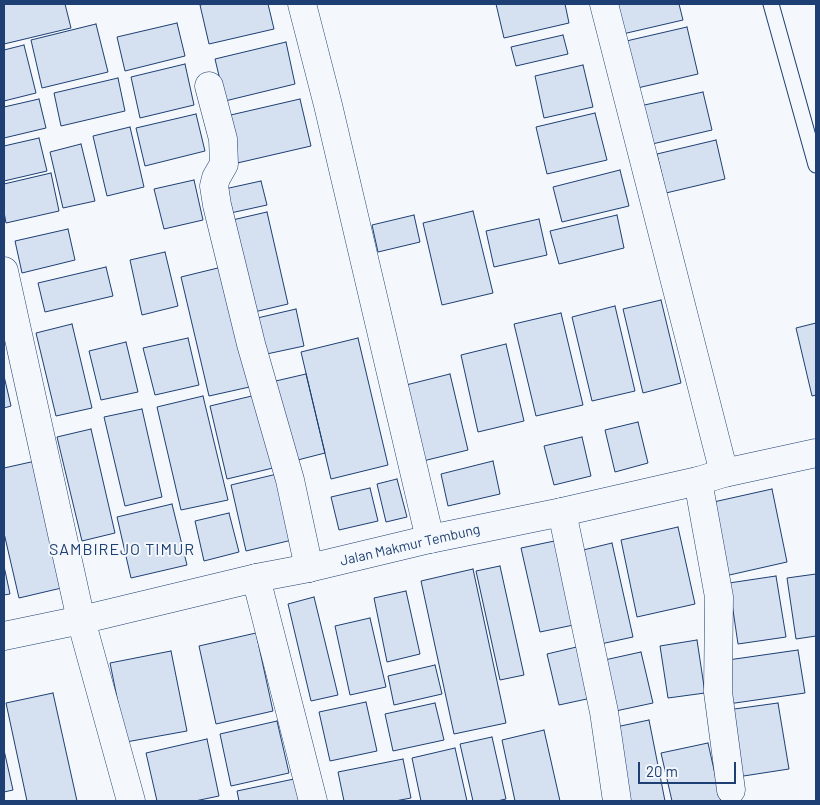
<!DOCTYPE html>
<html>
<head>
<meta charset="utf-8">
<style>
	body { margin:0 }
	#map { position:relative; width:820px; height:805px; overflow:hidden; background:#f4f7fb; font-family:Barlow,sans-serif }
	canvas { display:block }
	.frame { position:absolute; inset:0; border:5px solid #1d3f73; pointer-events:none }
	.scale { position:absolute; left:638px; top:762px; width:98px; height:22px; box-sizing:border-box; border:2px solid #1d3f73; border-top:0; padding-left:6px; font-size:15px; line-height:18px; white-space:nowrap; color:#1d3f73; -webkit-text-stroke:4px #f4f7fb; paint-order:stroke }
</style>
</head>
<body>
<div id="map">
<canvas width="820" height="805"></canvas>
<div class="frame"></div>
<div class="scale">20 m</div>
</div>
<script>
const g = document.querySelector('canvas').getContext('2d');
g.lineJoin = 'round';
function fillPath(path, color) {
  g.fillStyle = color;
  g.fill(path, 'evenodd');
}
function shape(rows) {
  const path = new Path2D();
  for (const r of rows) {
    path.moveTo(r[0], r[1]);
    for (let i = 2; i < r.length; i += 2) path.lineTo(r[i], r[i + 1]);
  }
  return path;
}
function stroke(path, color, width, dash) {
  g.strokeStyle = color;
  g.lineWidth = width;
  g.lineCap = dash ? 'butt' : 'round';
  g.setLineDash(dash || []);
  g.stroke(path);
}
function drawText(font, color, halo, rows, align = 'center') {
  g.font = font + ' Barlow,sans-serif';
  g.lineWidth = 4;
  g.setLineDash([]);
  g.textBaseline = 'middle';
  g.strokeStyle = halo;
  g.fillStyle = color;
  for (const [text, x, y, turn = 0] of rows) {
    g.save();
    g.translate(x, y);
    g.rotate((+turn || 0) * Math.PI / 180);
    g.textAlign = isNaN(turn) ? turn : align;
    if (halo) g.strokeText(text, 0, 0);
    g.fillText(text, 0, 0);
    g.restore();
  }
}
const building = shape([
	[4,4,65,4,71,28,4,44,4,4],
	[205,4,268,4,274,29,209,44,200,5,205,4],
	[496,4,565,4,569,23,504,38,496,4],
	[607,4,679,4,683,20,614,36,607,4],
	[177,23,185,56,125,71,117,37,177,23],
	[96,24,108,72,42,88,31,40,96,24],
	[687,27,698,74,633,89,622,42,687,27],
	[563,35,568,54,516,66,511,47,563,35],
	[286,42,295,84,225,101,215,59,286,42],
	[24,45,36,93,4,101,4,50,24,45],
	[185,64,194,105,140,118,131,77,185,64],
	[583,65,593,107,544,118,535,76,583,65],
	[118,78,125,111,61,126,54,93,118,78],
	[703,92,712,130,648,145,640,106,703,92],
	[39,99,46,128,4,138,4,107,39,99],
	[300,99,311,146,233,164,222,117,300,99],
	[595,113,607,160,547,174,536,127,595,113],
	[196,114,205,151,145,166,136,128,196,114],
	[130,127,144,187,107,196,93,136,130,127],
	[39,138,47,171,4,181,4,146,39,138],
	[716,140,725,179,666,193,657,154,716,140],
	[81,144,95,201,63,208,50,152,81,144],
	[620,170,629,206,562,222,553,187,620,170],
	[51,173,59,211,6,223,4,212,4,184,51,173],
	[194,180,203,220,164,229,154,189,194,180],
	[261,181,267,205,226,214,220,190,261,181],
	[473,211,493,293,442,305,423,223,473,211],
	[267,212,288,304,250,313,228,221,267,212],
	[414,215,420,242,378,252,372,225,414,215],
	[617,215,624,248,559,264,550,231,617,215],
	[539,219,547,255,494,267,486,231,539,219],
	[68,229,75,260,22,273,15,241,68,229],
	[165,252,178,306,142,315,130,260,165,252],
	[226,266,254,386,209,396,181,277,226,266],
	[106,267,113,296,45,312,38,283,106,267],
	[661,300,681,383,643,393,623,309,661,300],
	[615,306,635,391,592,401,572,317,615,306],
	[296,309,304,346,262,355,253,319,296,309],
	[561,313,583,405,536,416,514,324,561,313],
	[816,323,816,395,812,396,796,328,816,323],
	[72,324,92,408,56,416,36,333,72,324],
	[188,338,199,385,155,395,143,348,188,338],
	[358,338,388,465,331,479,301,352,358,338],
	[126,342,138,392,101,400,89,351,126,342],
	[506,344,524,421,478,432,461,355,506,344],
	[306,374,325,453,286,463,267,383,306,374],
	[450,374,468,450,423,461,406,385,450,374],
	[4,376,11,406,4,408,4,376],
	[256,395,273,468,227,479,210,406,256,395],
	[203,396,228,500,181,510,157,407,203,396],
	[142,409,162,497,125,506,104,417,142,409],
	[638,422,648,463,615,472,605,430,638,422],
	[91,429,115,533,82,541,57,437,91,429],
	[582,437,591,476,554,485,544,446,582,437],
	[40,460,70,586,19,598,4,533,4,468,40,460],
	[493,461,500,494,448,506,441,474,493,461],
	[277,474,292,540,246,551,231,485,277,474],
	[397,479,407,517,386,522,377,484,397,479],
	[370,488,378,521,339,530,331,497,370,488],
	[772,489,787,562,725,576,709,503,772,489],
	[172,504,187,565,131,578,117,517,172,504],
	[229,513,239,552,204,561,195,521,229,513],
	[678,527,695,604,637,617,621,540,678,527],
	[564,539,583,623,540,632,521,548,564,539],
	[612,543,633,637,596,645,575,552,612,543],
	[4,566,10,594,4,595,4,566],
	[500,566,524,675,500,680,476,571,500,566],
	[473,569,506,723,454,734,421,581,473,569],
	[816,574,816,636,796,639,787,578,816,574],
	[776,576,786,637,738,644,729,583,776,576],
	[406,591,420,654,387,662,374,598,406,591],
	[314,597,338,695,311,701,288,604,314,597],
	[370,618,386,687,350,695,335,626,370,618],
	[256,633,273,711,216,724,199,646,256,633],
	[697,640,705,693,668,698,660,646,697,640],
	[585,645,596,697,559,705,547,654,585,645],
	[798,650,805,693,728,704,721,661,798,650],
	[171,651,187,731,126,742,110,663,171,651],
	[641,652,653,703,611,712,600,661,641,652],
	[435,665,442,694,394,705,388,676,435,665],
	[53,693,77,801,27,801,6,703,53,693],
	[366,702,377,751,330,761,319,712,366,702],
	[435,703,444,740,393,751,385,714,435,703],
	[778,703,789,769,737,777,727,710,778,703],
	[649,720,665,801,630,801,616,727,649,720],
	[277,721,289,773,231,786,220,734,277,721],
	[544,730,560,801,515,801,502,740,544,730],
	[492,737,506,799,497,801,473,801,460,744,492,737],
	[207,739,219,796,195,801,157,801,146,753,207,739],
	[708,743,721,801,672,801,661,753,708,743],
	[455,748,467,801,421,801,412,758,455,748],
	[4,750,13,790,4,792,4,750],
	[403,759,411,798,395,801,344,801,338,772,403,759],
	[294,779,299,801,239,801,237,791,294,779]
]);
fillPath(building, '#d5e0f0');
stroke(building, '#1d3f73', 1);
const lane = shape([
	[771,4,816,165]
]);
const street = shape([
	[302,4,328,105,430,539],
	[604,4,724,473],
	[209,86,223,139,224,164,216,178,214,186,217,205,251,344,290,480,309,568],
	[4,271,81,620,131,801],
	[698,481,719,597,718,692,731,790],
	[562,512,604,712,617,801],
	[256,578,313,801]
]);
const secondary = shape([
	[4,636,81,620,256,578,309,568,430,539,562,512,698,481,724,473,816,453]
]);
stroke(lane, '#1d3f73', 17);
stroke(street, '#1d3f73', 29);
stroke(secondary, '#1d3f73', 29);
stroke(lane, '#f4f7fb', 15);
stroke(street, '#f4f7fb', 28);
stroke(secondary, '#f4f7fb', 28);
drawText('14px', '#1d3f73', '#f4f7fb', [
	["Jalan Makmur Tembung",410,545,-13]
]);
g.letterSpacing = '1px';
drawText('16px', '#1d3f73', '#f4f7fb', [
	["SAMBIREJO TIMUR",122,550]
]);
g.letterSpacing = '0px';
</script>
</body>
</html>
